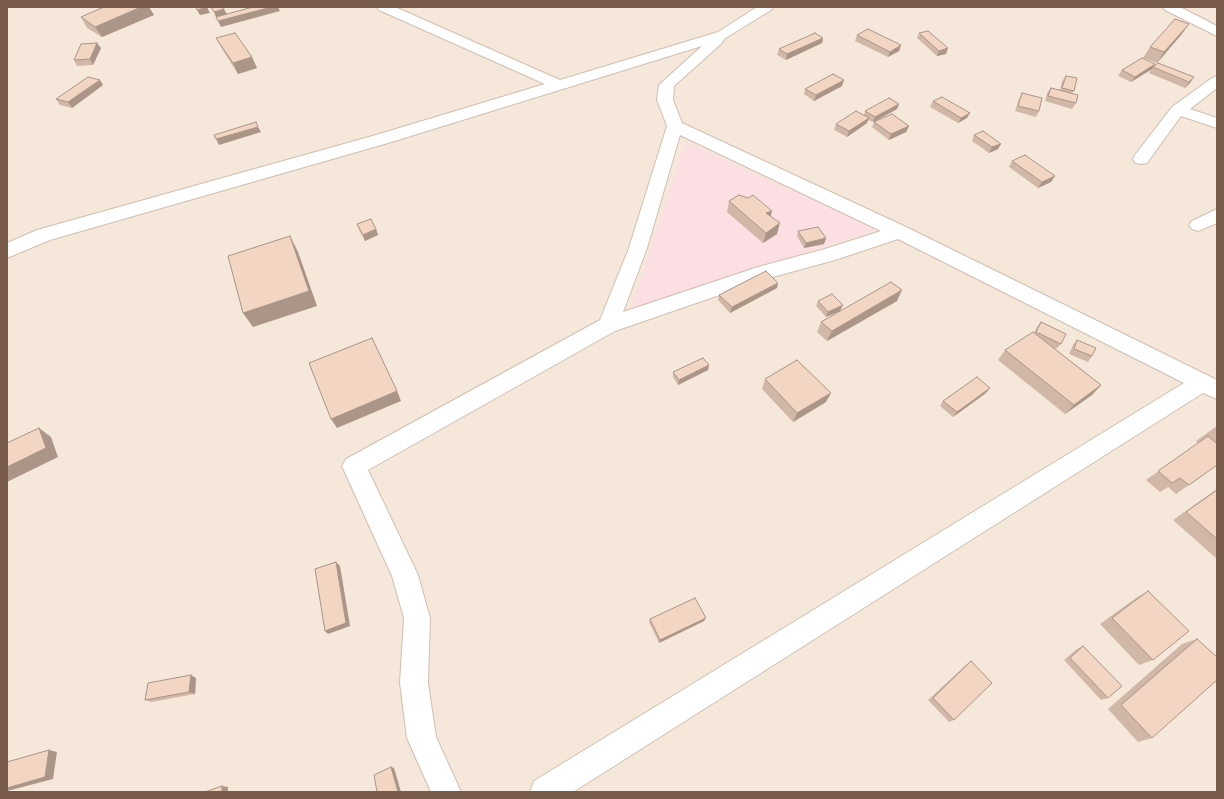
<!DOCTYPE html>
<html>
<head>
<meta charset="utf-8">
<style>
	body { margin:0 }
	#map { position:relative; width:1224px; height:799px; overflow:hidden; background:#fdf6ec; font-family:Ubuntu,sans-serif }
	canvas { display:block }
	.frame { position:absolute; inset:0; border:8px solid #7a5c4d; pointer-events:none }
</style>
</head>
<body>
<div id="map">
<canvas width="1224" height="799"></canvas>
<div class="frame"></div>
</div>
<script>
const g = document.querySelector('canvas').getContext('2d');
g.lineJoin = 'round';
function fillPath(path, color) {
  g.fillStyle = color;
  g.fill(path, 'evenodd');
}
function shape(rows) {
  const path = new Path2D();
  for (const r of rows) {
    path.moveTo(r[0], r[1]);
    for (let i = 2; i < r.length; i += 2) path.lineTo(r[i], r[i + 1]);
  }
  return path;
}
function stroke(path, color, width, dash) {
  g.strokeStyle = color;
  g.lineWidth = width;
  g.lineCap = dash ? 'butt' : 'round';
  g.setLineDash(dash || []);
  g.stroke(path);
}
fillPath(shape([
	[7,7,1217,7,1217,792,7,792]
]), '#f5e8da');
fillPath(shape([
	[685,142,879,229,631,310]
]), '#fbdfe3');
const minor = shape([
	[377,7,395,7,560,80,718,32,757,7,773,7,771,10,724,39,722,43,674,86,673,100,682,123,906,227,1217,380,1217,399,1203,393,573,792,530,792,534,781,1184,383,898,239,835,260,769,278,615,331,368,470,418,575,430,618,428,683,436,737,461,792,431,792,407,738,400,683,404,618,392,576,342,466,346,459,600,320,629,248,667,126,657,100,659,85,702,46,388,143,50,240,7,258,7,243,37,230,376,135,545,84,379,10,377,7],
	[680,135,881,231,825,249,758,267,623,312,647,248,680,135],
	[1163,7,1180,7,1217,26,1217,36,1165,10,1163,7],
	[1217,76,1217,88,1190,109,1217,118,1217,128,1181,116,1147,163,1141,164,1135,163,1133,159,1135,155,1172,107,1212,78,1217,76],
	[1217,209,1217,223,1198,231,1192,229,1189,225,1192,221,1217,209]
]);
stroke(minor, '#d1beb0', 2);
fillPath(minor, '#fff');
fillPath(shape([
	[154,15,102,37,87,28,81,17],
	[1189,24,1181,35,1157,63,1143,58,1150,47],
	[919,33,946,54,937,56,917,38],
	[857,35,901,45,899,51,888,57,855,41],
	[216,38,257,68,238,74,222,49],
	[823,38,822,43,786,60,777,55,779,49],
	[101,48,93,65,77,66,74,60],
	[1155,64,1152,69,1131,82,1118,76,1122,70],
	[1153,67,1190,83,1185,88,1149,73],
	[1066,76,1074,91,1072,93,1076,103,1072,109,1045,101,1047,93,1051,88,1060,90,1062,81],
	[103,85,72,108,60,105,56,99],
	[842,86,814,101,804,94,805,89],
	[1022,93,1039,111,1036,117,1015,111,1019,99],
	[933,101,967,118,958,123,930,107],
	[899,104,897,109,876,121,909,126,906,132,889,140,872,127,874,122,873,122,868,120,867,123,847,137,834,130,836,124,864,115,865,111],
	[974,135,998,149,989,153,972,141],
	[1012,161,1051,182,1038,188,1009,167],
	[729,201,772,211,770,216,777,234,763,243,727,212],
	[357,224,376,229,378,235,365,241,359,230],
	[798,231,826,238,824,244,804,248,797,236],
	[777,288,730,313,718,300,719,295],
	[818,301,840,311,826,317,816,306],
	[897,301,827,341,817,332,821,322],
	[1041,322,1061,344,1056,349,1054,348,1101,385,1092,395,1065,414,998,360,1005,350,1034,333,1037,327],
	[1077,340,1092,356,1088,362,1069,354,1073,345],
	[709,365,708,370,678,385,673,377,673,372],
	[765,379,826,402,793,422,762,389],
	[986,393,953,417,940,406,943,401],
	[1217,426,1217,465,1176,494,1168,487,1160,492,1146,480,1198,443,1196,441],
	[1217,489,1217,559,1173,520],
	[1148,591,1153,660,1139,665,1100,624,1136,598],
	[650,619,704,621,659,643,649,622],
	[1197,639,1152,738,1138,742,1108,709,1182,644],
	[1083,646,1108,698,1101,700,1064,660,1077,649],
	[971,661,954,720,949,722,928,700,967,664],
	[196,678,195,694,151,702,145,700]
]), '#d1b7a8');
fillPath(shape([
	[141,7,149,7,154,15,102,37,95,27],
	[207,7,210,13,200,15,197,10],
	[272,7,278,7,280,11,221,27,218,21],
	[224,9,227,14,216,17,214,12],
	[1189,24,1181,35,1157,63,1164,52],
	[823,38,822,43,786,60,787,54],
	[97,43,101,48,93,65,90,59],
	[901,45,899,51,888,57,890,52],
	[948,48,946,54,937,56,939,51],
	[252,57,257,68,238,74,233,63],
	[1155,64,1152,69,1131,82,1135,77],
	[1194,77,1190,83,1185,88,1189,82],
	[100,80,103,85,72,108,68,102],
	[844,80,842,86,814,101,816,95],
	[899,104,897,109,873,122,875,117],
	[970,113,967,118,958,123,961,118],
	[869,118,867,123,847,137,849,131],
	[909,126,906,132,889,140,891,134],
	[258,127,261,132,219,145,216,139],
	[1001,144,998,149,989,153,992,147],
	[1055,176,1051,182,1038,188,1042,182],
	[772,211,769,222,766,213],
	[780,223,777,234,763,243,766,233],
	[376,229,378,235,365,241,363,235],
	[290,236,298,252,317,306,253,327,243,313],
	[826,238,824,244,804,248,806,243],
	[778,283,777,288,730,313,732,307],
	[902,290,897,301,827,341,832,331],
	[843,305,840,311,826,317,828,312],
	[709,365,708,370,678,385,679,380],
	[1101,385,1092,395,1065,414,1074,405],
	[990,388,986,393,953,417,957,412],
	[397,391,401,401,337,428,331,419],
	[831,393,826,402,793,422,797,413],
	[39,428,51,437,58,457,7,482,7,467],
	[336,562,340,566,350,626,328,634,325,631],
	[706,618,704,621,659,643,660,640],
	[191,675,196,678,195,694,189,692],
	[49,750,57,752,53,779,7,791,7,788],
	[391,767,394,768,401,792,398,792],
	[222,786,228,787,228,792,222,792]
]), '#aa9588');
const building = shape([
	[104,7,141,7,95,27,81,17,104,7],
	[196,7,207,7,197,10,196,7],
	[211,7,223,7,224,9,214,12,211,7],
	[253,7,272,7,218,21,216,17,253,7],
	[1175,19,1189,24,1164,52,1150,47,1175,19],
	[868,29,901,45,890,52,857,35,868,29],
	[928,31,948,48,939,51,919,33,928,31],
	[235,33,252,57,233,63,216,38,235,33],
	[815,33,823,38,787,54,779,49,815,33],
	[97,43,90,59,74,60,81,44,97,43],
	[1142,58,1155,64,1135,77,1122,70,1142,58],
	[1158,63,1194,77,1189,82,1153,67,1158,63],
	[833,74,844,80,816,95,805,89,833,74],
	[1066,76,1077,78,1074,91,1062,88,1066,76],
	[88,77,100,80,68,102,56,99,88,77],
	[1051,88,1078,95,1076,103,1048,96,1051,88],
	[1022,93,1042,98,1039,111,1018,106,1022,93],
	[942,97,970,113,961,118,933,101,942,97],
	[889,98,899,104,875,117,865,111,889,98],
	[856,111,869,118,849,131,836,124,856,111],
	[892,114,909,126,891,134,874,122,892,114],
	[256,122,258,127,216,139,214,135,256,122],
	[983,131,1001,144,992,147,974,135,983,131],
	[1025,155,1055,176,1042,182,1012,161,1025,155],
	[739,195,748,198,753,195,772,211,766,213,780,223,766,233,729,201,739,195],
	[371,219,376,229,363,235,357,224,371,219],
	[818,227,826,238,806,243,798,231,818,227],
	[290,236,309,291,243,313,228,256,290,236],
	[766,271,778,283,732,307,719,295,766,271],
	[891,282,902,290,832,331,821,322,891,282],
	[832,294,843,305,828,312,818,301,832,294],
	[1041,322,1066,334,1061,344,1036,332,1041,322],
	[1033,332,1101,385,1074,405,1005,350,1033,332],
	[372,338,397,391,331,419,309,363,372,338],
	[1077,340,1096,348,1092,356,1074,349,1077,340],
	[703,358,709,365,679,380,673,372,703,358],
	[797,360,831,393,797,413,765,379,797,360],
	[977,377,990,388,957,412,943,401,977,377],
	[39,428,46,448,7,467,7,443,39,428],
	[1208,436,1217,444,1217,465,1189,485,1180,478,1172,483,1158,471,1208,436],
	[1217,490,1217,539,1186,512,1217,490],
	[336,562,346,623,325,631,315,569,336,562],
	[1148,591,1189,631,1153,660,1112,618,1148,591],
	[695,598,706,618,660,640,650,619,695,598],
	[1197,639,1217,657,1217,680,1152,738,1121,705,1197,639],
	[1083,646,1122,686,1108,698,1070,658,1083,646],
	[971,661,992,683,954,720,933,698,971,661],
	[191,675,189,692,145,700,148,683,191,675],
	[49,750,45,777,7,788,7,762,49,750],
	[391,767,398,792,377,792,374,775,391,767],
	[222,786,222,792,205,792,222,786]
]);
fillPath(building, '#f3d5c3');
stroke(building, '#aa9588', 1);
</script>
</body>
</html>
